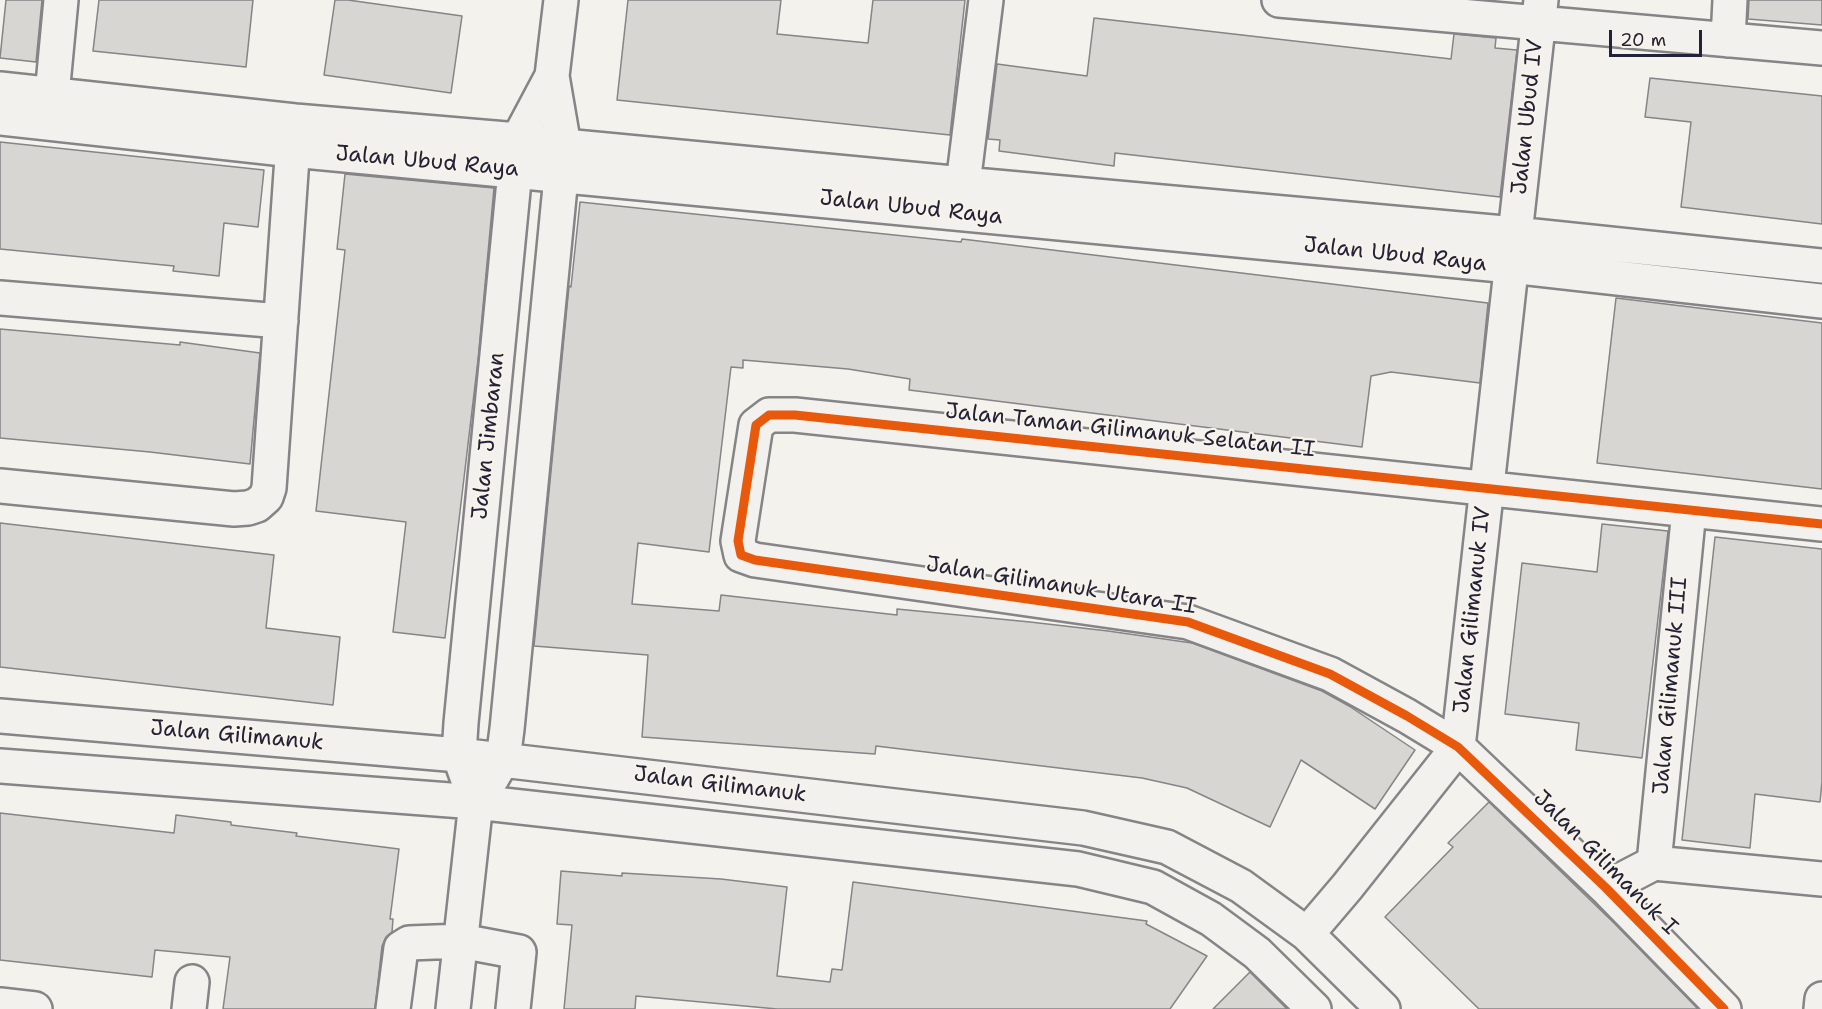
<!DOCTYPE html>
<html>
<head>
<meta charset="utf-8">
<style>
	body { margin:0 }
	#map { position:relative; width:1822px; height:1009px; overflow:hidden; background:#f4f2ec; font-family:"Shantell Sans",sans-serif }
	canvas { display:block }
	.scale { position:absolute; left:1609px; top:30px; width:93px; height:27px; box-sizing:border-box; border:3px solid #22223b; border-top:0; padding-left:8px; font-size:18px; line-height:21px; white-space:nowrap; color:#22223b; -webkit-text-stroke:4px #f7f3e8; paint-order:stroke }
</style>
</head>
<body>
<div id="map">
<canvas width="1822" height="1009"></canvas>
<div class="scale">20 m</div>
</div>
<script>
const g = document.querySelector('canvas').getContext('2d');
g.lineJoin = 'round';
function fillPath(path, color) {
  g.fillStyle = color;
  g.fill(path, 'evenodd');
}
function shape(rows) {
  const path = new Path2D();
  for (const r of rows) {
    path.moveTo(r[0], r[1]);
    for (let i = 2; i < r.length; i += 2) path.lineTo(r[i], r[i + 1]);
  }
  return path;
}
function stroke(path, color, width, dash) {
  g.strokeStyle = color;
  g.lineWidth = width;
  g.lineCap = dash ? 'butt' : 'round';
  g.setLineDash(dash || []);
  g.stroke(path);
}
function drawText(font, color, halo, rows, align = 'center') {
  g.font = font + ' "Shantell Sans",sans-serif';
  g.lineWidth = 4.5;
  g.setLineDash([]);
  g.textBaseline = 'middle';
  g.strokeStyle = halo;
  g.fillStyle = color;
  for (const [text, x, y, turn = 0] of rows) {
    g.save();
    g.translate(x, y);
    g.rotate((+turn || 0) * Math.PI / 180);
    g.textAlign = isNaN(turn) ? turn : align;
    if (halo) g.strokeText(text, 0, 0);
    g.fillText(text, 0, 0);
    g.restore();
  }
}
const building = shape([
	[6,0,42,0,36,62,0,58,6,0],
	[99,0,253,0,246,67,93,51,99,0],
	[335,0,348,0,462,16,451,93,324,75,335,0],
	[628,0,781,0,777,34,868,43,873,0,965,0,950,135,617,100,628,0],
	[1749,0,1822,0,1822,25,1748,19,1749,0],
	[1094,18,1451,59,1454,34,1496,38,1495,48,1517,50,1500,197,1115,153,1114,166,999,151,1000,140,988,139,997,64,1087,76,1094,18],
	[1650,78,1822,96,1822,224,1681,207,1691,122,1645,117,1650,78],
	[0,142,264,170,258,227,224,223,219,276,173,271,174,266,0,249,0,142],
	[345,174,494,188,478,360,445,638,393,632,406,522,316,511,345,250,337,249,345,174],
	[580,202,961,242,962,239,1488,303,1480,383,1391,372,1371,376,1362,447,909,390,910,379,848,369,743,360,743,368,731,367,709,552,638,543,632,604,719,611,721,595,897,615,897,609,1030,622,1108,631,1192,643,1322,691,1349,706,1415,750,1375,809,1301,760,1270,827,1187,788,1142,778,876,746,875,754,642,737,648,655,534,646,569,286,571,287,580,202],
	[1616,298,1822,323,1822,489,1597,463,1616,298],
	[0,329,180,345,180,342,260,353,250,464,150,452,0,438,0,329],
	[0,523,274,555,266,628,340,637,333,705,0,667,0,523],
	[1602,524,1668,531,1642,758,1576,750,1579,723,1505,714,1522,563,1597,572,1602,524],
	[1715,537,1822,549,1822,782,1820,802,1755,794,1750,848,1682,840,1715,537],
	[1489,802,1615,924,1698,1009,1479,1009,1385,917,1453,847,1448,843,1489,802],
	[0,813,174,833,176,815,231,822,231,825,297,833,296,836,399,849,390,919,393,919,392,932,386,937,382,946,375,1009,223,1009,230,957,155,950,152,977,0,960,0,813],
	[561,871,622,876,622,873,721,879,787,887,777,976,830,982,832,969,842,970,853,882,1147,921,1146,924,1207,956,1170,1009,777,1009,636,996,635,1009,564,1009,572,925,557,924,561,871],
	[1250,972,1287,1009,1213,1009,1250,972]
]);
fillPath(building, '#d7d6d3');
stroke(building, '#858486', 1.5);
const minor = shape([
	[1279,0,1822,48],
	[1728,40,1730,0],
	[0,89,295,121,518,140,564,146,963,184,1515,234,1822,266],
	[52,95,61,0],
	[0,118,293,150,1511,266,1822,301],
	[963,184,986,0],
	[0,298,281,321],
	[0,486,234,509,248,508,257,505,266,497,269,488,294,129],
	[0,716,459,755,1083,828,1167,847,1241,886,1307,934,1383,1009],
	[0,766,476,802,1078,869,1153,887,1211,919,1257,953,1314,1009],
	[492,778,503,759,507,729,564,146,552,76,561,0],
	[1654,863,1689,510],
	[1606,888,1654,863,1822,879],
	[1307,934,1347,887,1458,747,1541,0],
	[0,1005,35,1009],
	[189,1009,192,982],
	[393,1009,401,948,409,943,461,941,519,952,513,1009],
	[453,1009,476,802,459,755,461,723,518,140,552,76],
	[1724,1009,1606,888,1458,747,1407,716,1330,674,1188,622,755,560,741,555,738,541,756,425,769,415,795,415,1822,524],
	[1821,1009,1822,999]
]);
stroke(minor, '#858486', 38);
stroke(minor, '#f2f1ed', 33);
stroke(shape([
	[1724,1009,1606,888,1458,747,1407,716,1330,674,1188,622,755,560,741,555,738,541,756,425,769,415,795,415,1822,524]
]), '#e8590c', 9);
drawText('22px', '#22223b', '#f7f3e8', [
	["Jalan Ubud IV",1528,117,-84],
	["Jalan Ubud Raya",427,162,5],
	["Jalan Ubud Raya",911,208,6],
	["Jalan Ubud Raya",1395,255,6],
	["Jalan Taman Gilimanuk Selatan II",1130,431,6],
	["Jalan Jimbaran",489,436,-84],
	["Jalan Gilimanuk Utara II",1061,586,9],
	["Jalan Gilimanuk IV",1473,610,-84],
	["Jalan Gilimanuk III",1671,686,-85],
	["Jalan Gilimanuk",237,736,5],
	["Jalan Gilimanuk",720,785,7],
	["Jalan Gilimanuk I",1605,863,45]
]);
</script>
</body>
</html>
